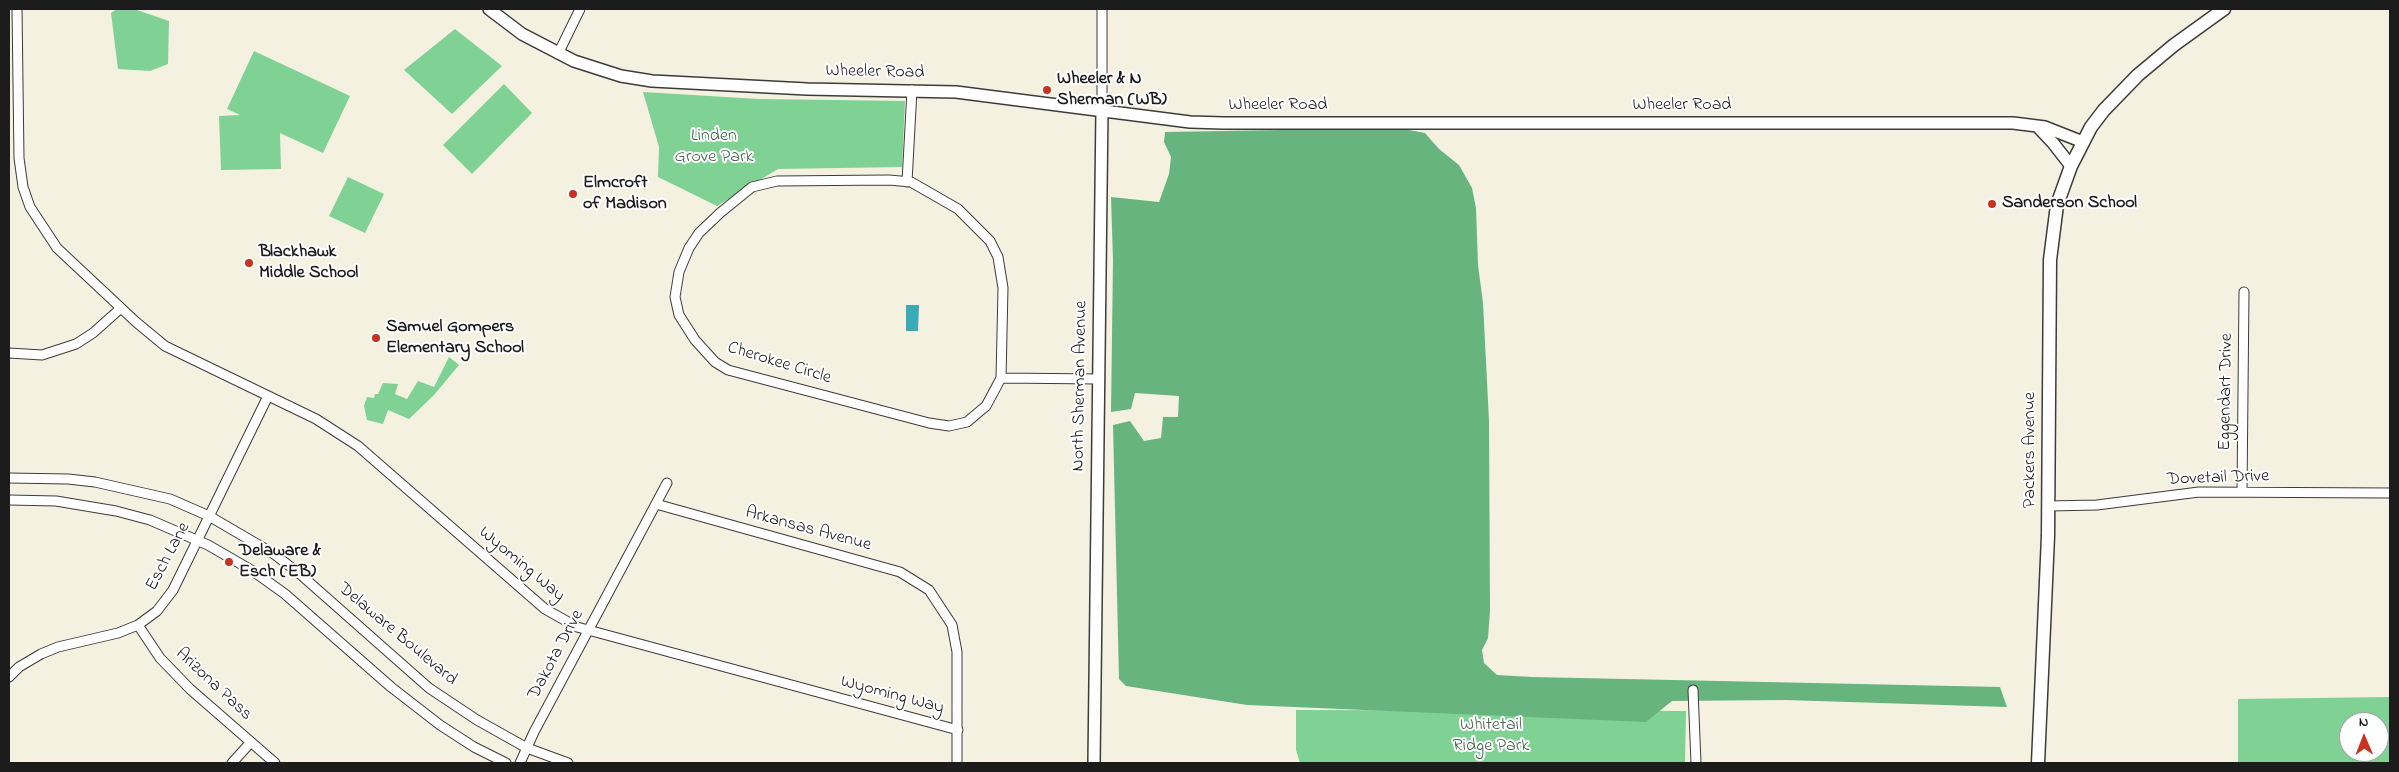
<!DOCTYPE html>
<html>
<head>
<meta charset="utf-8">
<style>
	body { margin:0 }
	#map { position:relative; width:2399px; height:772px; overflow:hidden; background:#f4f1e1; font-family:"Indie Flower",sans-serif }
	canvas { display:block }
	.frame { position:absolute; inset:0; border:10px solid #1c1c1c; pointer-events:none }
	.north { position:absolute; left:2339px; top:712px; width:50px; height:50px; box-sizing:border-box; background:#fff; border:1px solid #a4a4a4; border-radius:50%; rotate:359deg; font-size:14px; font-weight:700; line-height:20px; text-align:center; color:#1c1c1c }
	.north::after { content:''; display:block; margin:auto; width:18px; height:22px; background:#c8321e; clip-path:polygon(50% 0,100% 100%,50% 72%,0 100%) }
</style>
</head>
<body>
<div id="map">
<canvas width="2399" height="772"></canvas>
<div class="frame"></div>
<div class="north">N</div>
</div>
<script>
const g = document.querySelector('canvas').getContext('2d');
g.lineJoin = 'round';
function fillPath(path, color) {
  g.fillStyle = color;
  g.fill(path, 'evenodd');
}
function shape(rows) {
  const path = new Path2D();
  for (const r of rows) {
    path.moveTo(r[0], r[1]);
    for (let i = 2; i < r.length; i += 2) path.lineTo(r[i], r[i + 1]);
  }
  return path;
}
function stroke(path, color, width, dash) {
  g.strokeStyle = color;
  g.lineWidth = width;
  g.lineCap = dash ? 'butt' : 'round';
  g.setLineDash(dash || []);
  g.stroke(path);
}
function drawText(font, color, halo, rows, align = 'center') {
  g.font = font + ' "Indie Flower",sans-serif';
  g.lineWidth = 4;
  g.setLineDash([]);
  g.textBaseline = 'middle';
  g.strokeStyle = halo;
  g.fillStyle = color;
  for (const [text, x, y, turn = 0] of rows) {
    g.save();
    g.translate(x, y);
    g.rotate((+turn || 0) * Math.PI / 180);
    g.textAlign = isNaN(turn) ? turn : align;
    if (halo) g.strokeText(text, 0, 0);
    g.fillText(text, 0, 0);
    g.restore();
  }
}
fillPath(shape([
	[117,9,134,9,169,21,168,64,150,71,118,69,111,13],
	[455,29,502,66,452,114,404,70],
	[254,51,350,96,323,153,280,133,281,169,221,170,219,116,240,115,227,109],
	[504,84,532,113,472,174,443,145],
	[643,92,759,99,905,101,902,167,778,169,717,206,658,177,659,147],
	[348,177,384,194,365,233,329,216],
	[449,357,459,365,434,395,409,419,388,410,383,424,367,420,364,406,367,397,374,398,375,394,378,394,383,383,398,384,395,394,407,399,418,381,434,387],
	[2390,697,2390,763,2238,763,2238,699],
	[2349,722,2379,722,2379,752,2349,752],
	[1296,710,1686,711,1685,763,1300,763,1296,750]
]), '#7fd294');
fillPath(shape([
	[1398,128,1425,133,1439,149,1459,165,1472,188,1476,208,1478,265,1483,303,1489,421,1490,611,1488,638,1482,650,1484,663,1497,675,1532,677,2000,687,2007,707,1785,700,1672,701,1646,722,1247,705,1126,686,1119,679,1113,425,1130,421,1144,441,1161,438,1163,417,1178,417,1179,396,1135,393,1131,409,1111,412,1113,260,1111,197,1159,202,1169,174,1171,157,1164,142,1165,132]
]), '#67b47e');
fillPath(shape([
	[906,305,919,305,918,331,906,331]
]), '#3aabb6');
const minor = shape([
	[17,9,19,158,23,187,30,207,57,248,136,322,165,346,316,419,358,446,545,609,577,627,958,730],
	[558,54,580,9],
	[1102,109,1102,9],
	[907,182,912,90],
	[9,353,42,355,76,344,93,333,121,308],
	[1001,378,986,406,967,422,949,426,929,423,728,370,715,362,695,340,679,315,675,297,679,272,689,248,699,233,720,213,752,187,777,181,889,180,911,182,958,209,990,241,998,257,1003,288,1001,378,1099,379],
	[9,478,68,479,95,482,170,499,209,516,274,554,301,575,429,688,477,720,527,748,568,763],
	[2242,492,2244,292],
	[9,500,56,501,116,511,150,520,208,545,253,571,285,594,391,687,440,725,474,747,506,763],
	[656,504,900,572,929,590,952,625,957,652,957,763],
	[2048,506,2097,505,2199,492,2390,493],
	[138,625,160,658,190,689,275,763],
	[9,677,19,667,41,654,58,647,118,633,138,625,157,611,173,590,268,396],
	[1693,690,1696,763],
	[232,763,251,742],
	[520,763,534,732,667,483]
]);
const tertiary = shape([
	[489,9,522,34,574,61,621,76,652,81,807,89,956,92,1190,122,1223,123,2013,123,2045,127,2083,142],
	[2037,126,2053,143,2071,166],
	[1094,763,1102,109]
]);
const secondary = shape([
	[2038,763,2048,536,2050,260,2057,205,2071,166,2091,127,2104,110,2138,75,2174,45,2224,9]
]);
stroke(minor, '#3c3c3a', 11);
stroke(tertiary, '#3c3c3a', 14);
stroke(secondary, '#3c3c3a', 15);
stroke(minor, '#fff', 9);
stroke(tertiary, '#fff', 11);
stroke(secondary, '#fff', 12);
for (const [x, y, r, color] of [
	[1047,90,5,"#c8321e"],
	[573,194,5,"#c8321e"],
	[1992,204,5,"#c8321e"],
	[249,263,5,"#c8321e"],
	[376,338,5,"#c8321e"],
	[229,562,5,"#c8321e"]
]) {
  const dot = new Path2D();
  dot.arc(x, y, r, 0, 2 * Math.PI);
  g.fillStyle = color;
  g.fill(dot);
  stroke(dot, '#fff', 2);
}
drawText('18px', '#1c1c1c', '#fff', [
	["Wheeler Road",875,73,1],
	["Wheeler Road",1278,106],
	["Wheeler Road",1682,106],
	["Cherokee Circle",779,364,17],
	["North Sherman Avenue",1081,386,-89],
	["Eggendart Drive",2227,392,-89],
	["Packers Avenue",2031,450,-90],
	["Dovetail Drive",2218,479,-2],
	["Arkansas Avenue",808,530,15],
	["Esch Lane",169,557,-62],
	["Wyoming Way",521,565,40],
	["Delaware Boulevard",397,635,40],
	["Dakota Drive",557,655,-62],
	["Arizona Pass",213,685,43],
	["Wyoming Way",892,696,15]
]);
drawText('bold 18px', '#1c1c1c', '#fff', [
	["Wheeler & N",1057,80],
	["Sherman (WB)",1057,101],
	["Elmcroft",583,184],
	["of Madison",583,205],
	["Sanderson School",2002,204],
	["Blackhawk",259,253],
	["Middle School",259,274],
	["Samuel Gompers",386,328],
	["Elementary School",386,349],
	["Delaware &",239,552],
	["Esch (EB)",239,573]
], 'left');
drawText('18px', '#44654c', '#fff', [
	["Linden",714,137],
	["Grove Park",714,158],
	["Whitetail",1491,726],
	["Ridge Park",1491,747]
]);
</script>
</body>
</html>
